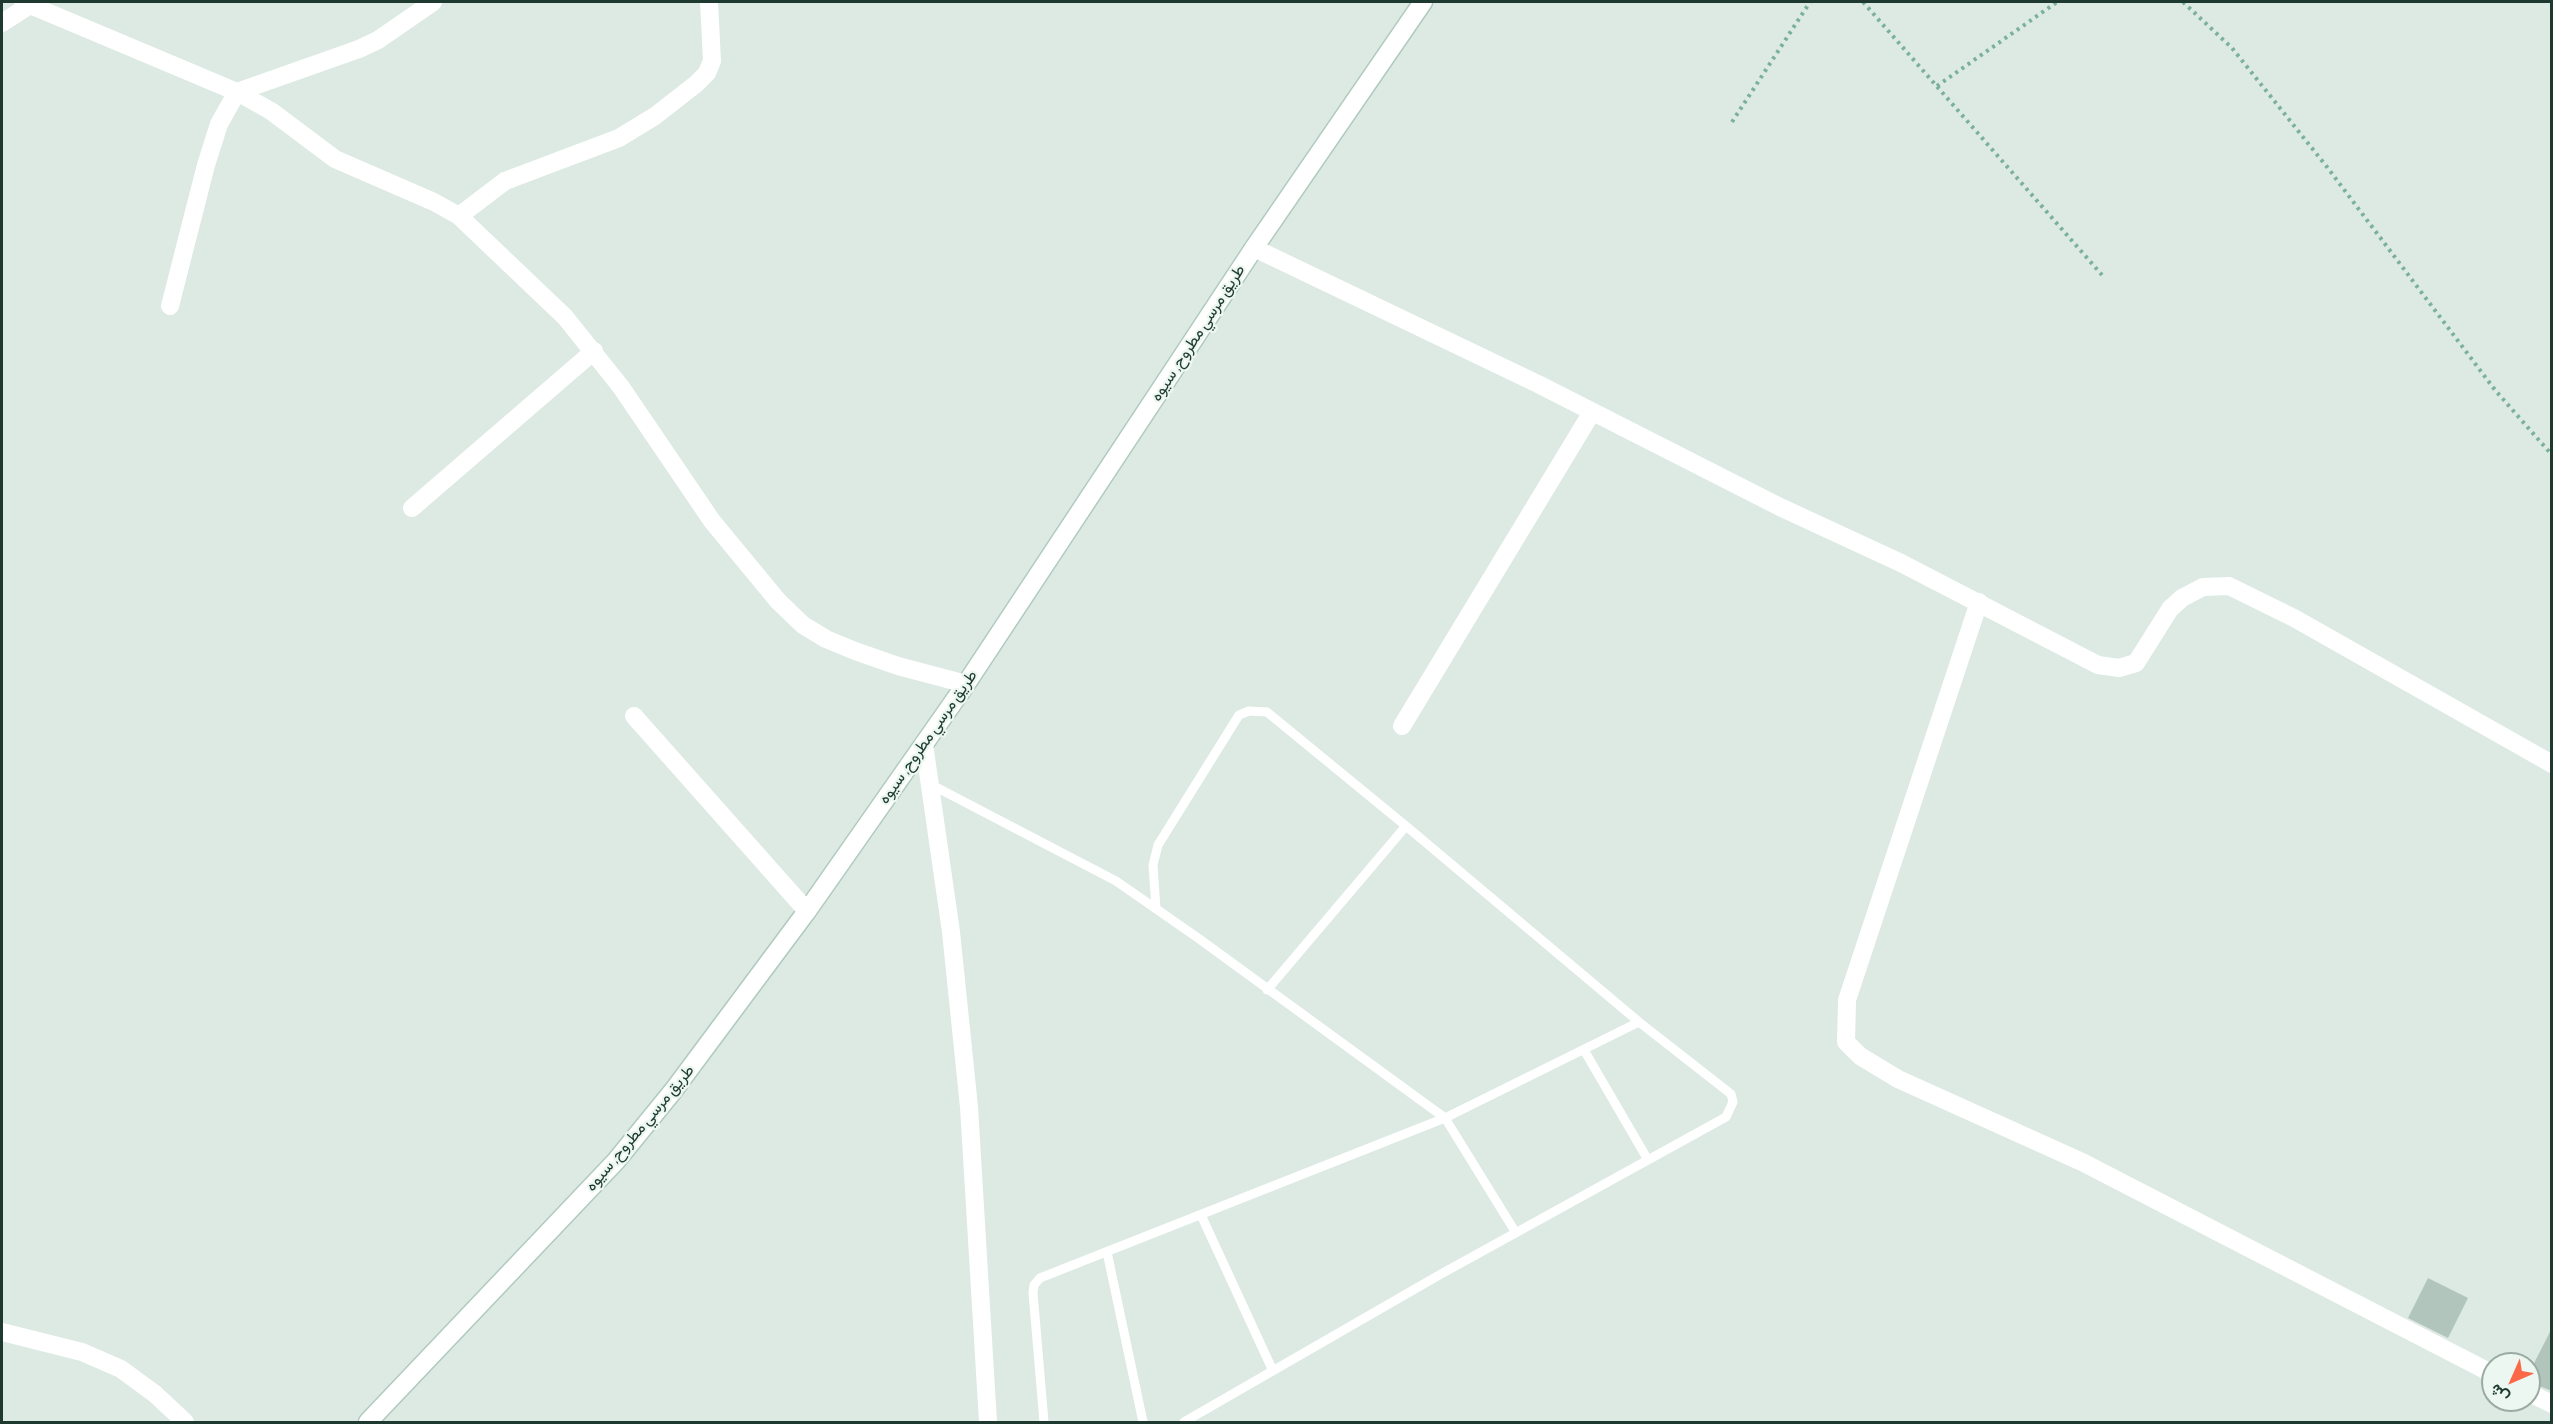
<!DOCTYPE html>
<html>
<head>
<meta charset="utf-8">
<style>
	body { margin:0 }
	#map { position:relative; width:2553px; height:1424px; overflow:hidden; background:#dceae3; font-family:"Alegreya Sans",Vazirmatn,sans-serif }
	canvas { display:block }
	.frame { position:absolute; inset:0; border:3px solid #1e3a30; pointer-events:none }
	.north { position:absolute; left:2481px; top:1352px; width:60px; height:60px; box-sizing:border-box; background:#edf7f1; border:2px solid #9aaba4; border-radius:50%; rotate:225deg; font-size:16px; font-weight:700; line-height:24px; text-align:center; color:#1e3a30 }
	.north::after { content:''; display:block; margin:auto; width:21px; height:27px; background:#fb6949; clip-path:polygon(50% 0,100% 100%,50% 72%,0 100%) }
</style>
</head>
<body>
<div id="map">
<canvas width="2553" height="1424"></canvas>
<div class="frame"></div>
<div class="north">ش</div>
</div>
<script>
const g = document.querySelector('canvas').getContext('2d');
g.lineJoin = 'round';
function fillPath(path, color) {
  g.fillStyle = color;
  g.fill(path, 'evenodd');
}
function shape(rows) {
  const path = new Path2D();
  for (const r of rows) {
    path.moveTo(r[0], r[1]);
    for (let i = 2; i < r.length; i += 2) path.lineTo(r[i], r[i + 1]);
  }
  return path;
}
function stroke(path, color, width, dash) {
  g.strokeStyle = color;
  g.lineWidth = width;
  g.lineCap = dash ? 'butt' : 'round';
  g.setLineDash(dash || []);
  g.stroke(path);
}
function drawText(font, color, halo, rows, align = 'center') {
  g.font = font + ' "Alegreya Sans",Vazirmatn,sans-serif';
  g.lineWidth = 4.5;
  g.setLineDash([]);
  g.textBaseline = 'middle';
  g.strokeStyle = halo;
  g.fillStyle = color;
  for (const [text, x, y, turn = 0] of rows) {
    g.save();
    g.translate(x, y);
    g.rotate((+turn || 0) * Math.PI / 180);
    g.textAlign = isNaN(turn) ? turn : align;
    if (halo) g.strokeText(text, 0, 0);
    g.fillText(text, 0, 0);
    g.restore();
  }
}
fillPath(shape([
	[2428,1278,2468,1298,2448,1338,2408,1318],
	[2552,1328,2552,1391,2529,1382,2529,1373]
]), '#b2c5bc');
const secondary = shape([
	[368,1422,616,1161,673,1091,807,911,966,684,1254,248,1423,2]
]);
stroke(secondary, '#afcabf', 21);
stroke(shape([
	[1863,2,2102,275],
	[2183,2,2232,48,2327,167,2495,390,2552,455],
	[1937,86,2057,2],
	[1732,122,1810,2]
]), '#7bb09c', 4, [3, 4.5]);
stroke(shape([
	[930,784,1116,881,1198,938,1445,1118,1516,1233],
	[1156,909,1153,865,1158,845,1239,715,1249,711,1267,712,1406,826,1639,1022,1731,1094,1733,1102,1726,1117,1441,1274,1184,1422],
	[1267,990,1406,826],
	[1584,1050,1648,1160],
	[1201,1215,1273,1371],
	[1107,1252,1143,1422],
	[1044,1422,1033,1293,1034,1285,1040,1278,1445,1118,1639,1022]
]), '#fff', 9);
stroke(shape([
	[23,2,237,92,271,111,335,159,434,202,459,216,565,317,621,387,712,521,778,601,803,625,826,639,855,651,898,666,966,684],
	[2,23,30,5],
	[459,216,505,181,619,138,655,116,696,84,707,73,712,61,709,2],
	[1254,248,1538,384,1780,507,1901,563,2098,665,2119,668,2136,663,2170,609,2182,598,2203,587,2229,586,2294,618,2552,764],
	[170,306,206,165,219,124,237,92,359,49,378,40,433,2],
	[412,508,594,351],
	[1979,602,1847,1000,1846,1042,1860,1056,1898,1079,2082,1162,2493,1374],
	[634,716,807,911],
	[1402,726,1592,412],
	[924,744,951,932,969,1107,988,1422],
	[2,1332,82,1352,121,1369,155,1394,185,1422],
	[2529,1393,2552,1404]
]), '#fff', 18);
stroke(secondary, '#fff', 18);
drawText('16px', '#1e3a30', '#edf7f1', [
	["طريق مرسي مطروح, سيوه",1198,333,-57],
	["طريق مرسي مطروح, سيوه",928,737,-55],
	["طريق مرسي مطروح, سيوه",640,1128,-50]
]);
</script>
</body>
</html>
